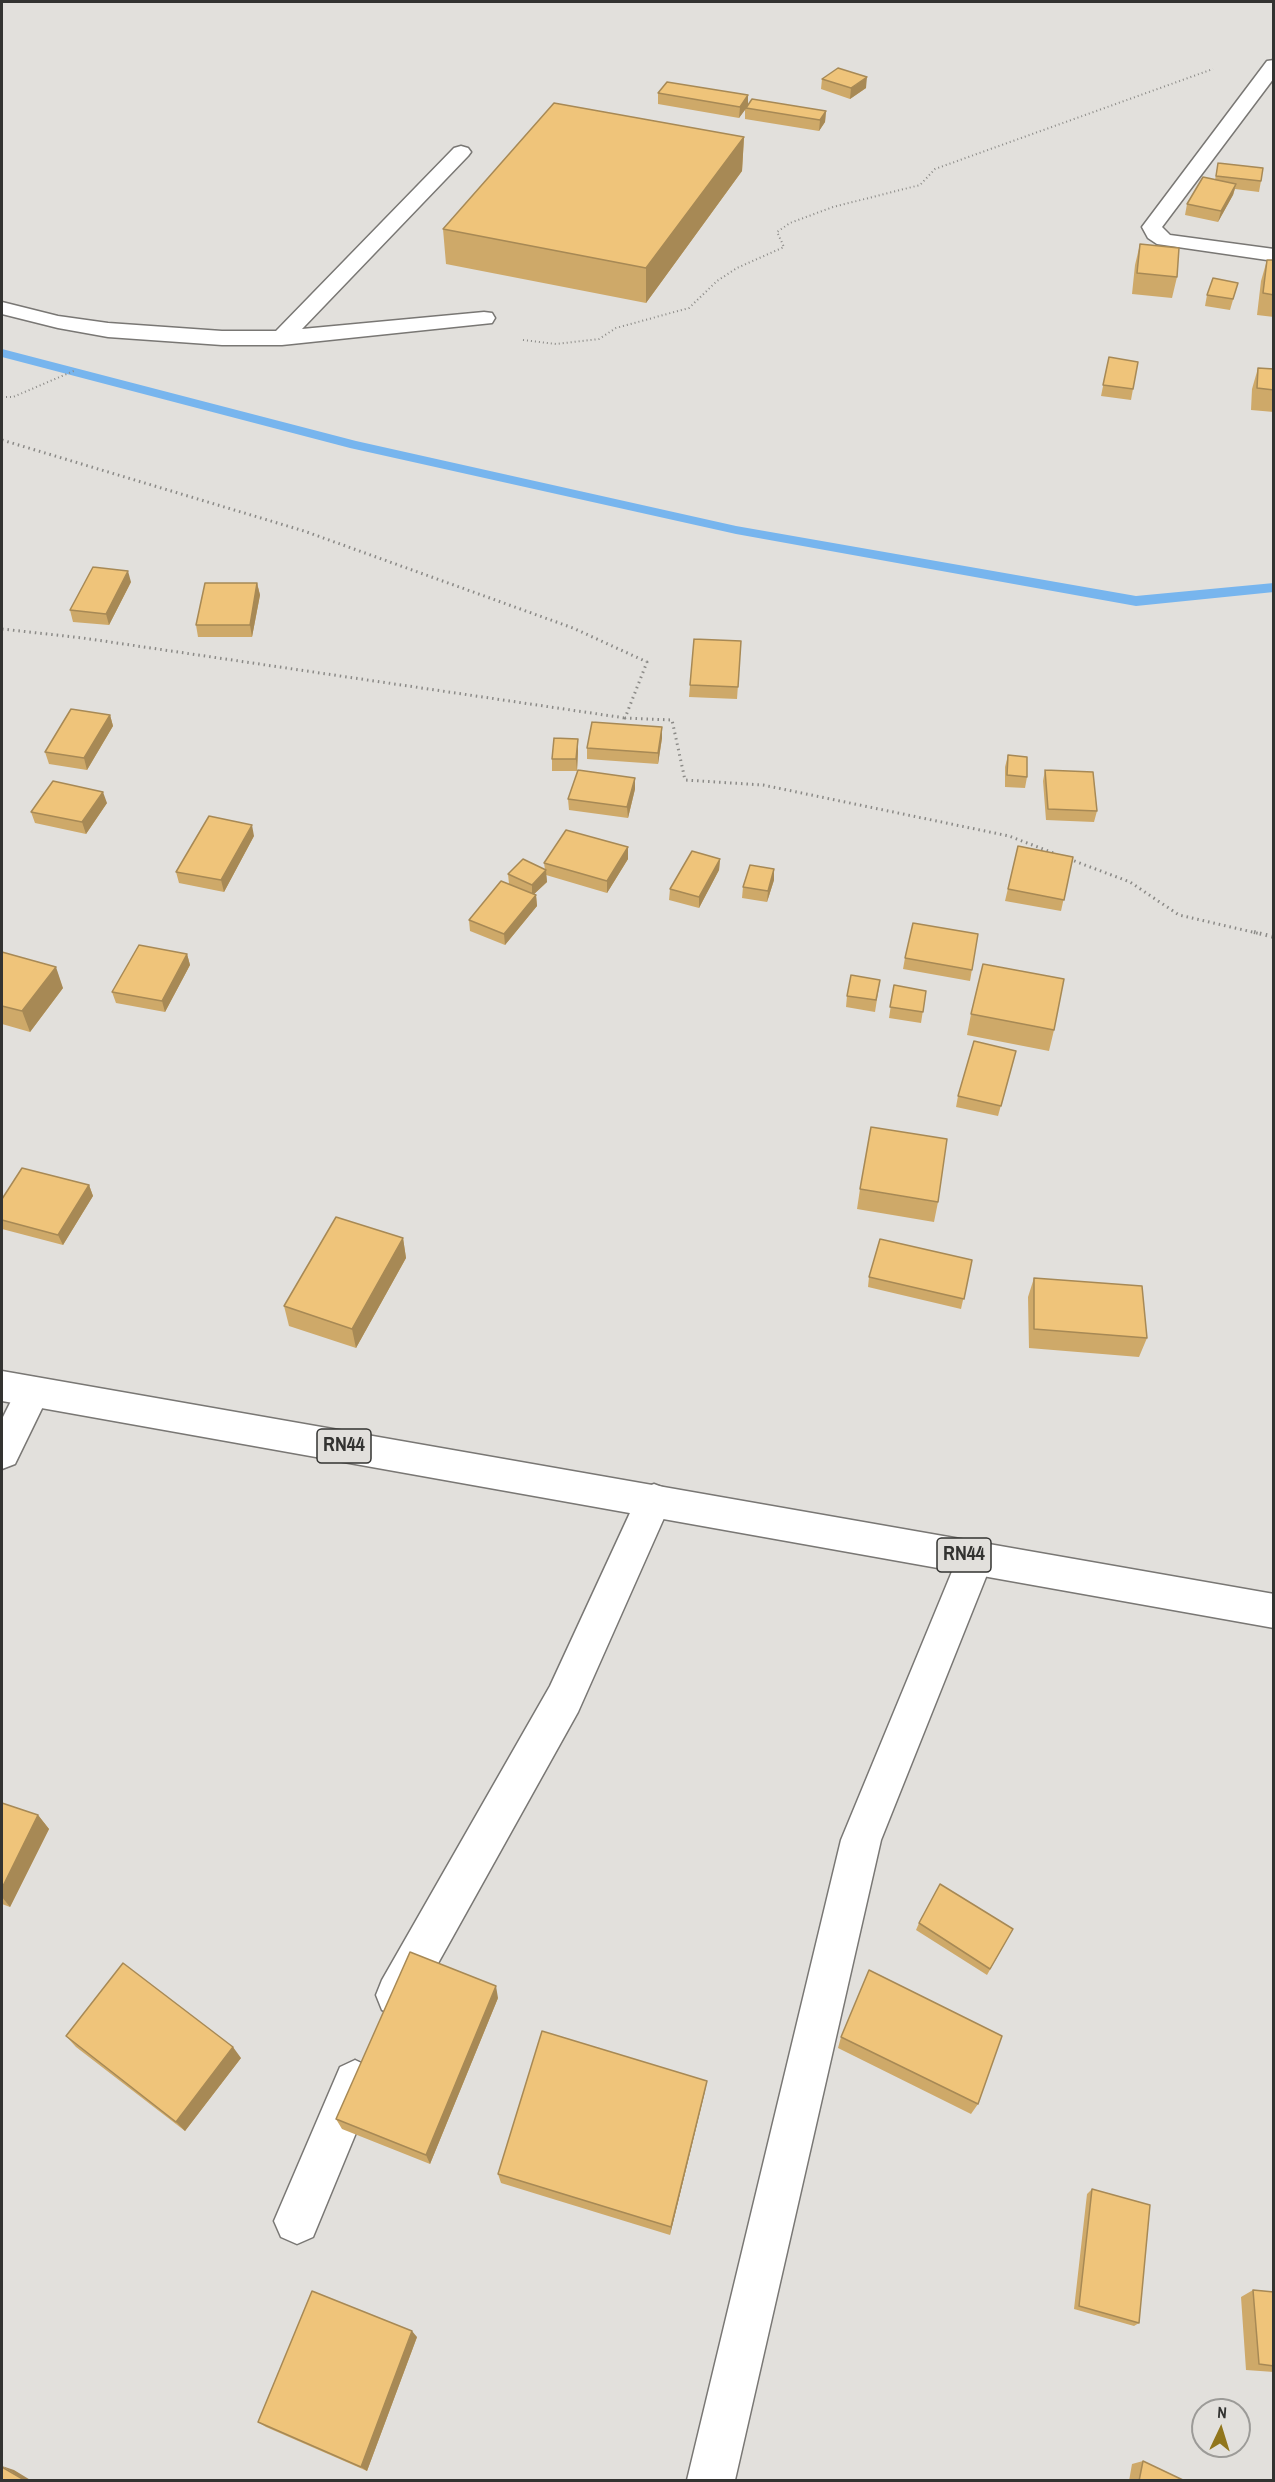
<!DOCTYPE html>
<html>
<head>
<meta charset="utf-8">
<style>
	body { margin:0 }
	#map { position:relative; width:1275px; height:2482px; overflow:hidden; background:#e2e0dc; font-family:"Archivo Narrow",sans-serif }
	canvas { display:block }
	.frame { position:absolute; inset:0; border:3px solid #333331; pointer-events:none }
	.north { position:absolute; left:1191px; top:2398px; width:60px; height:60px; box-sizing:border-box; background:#e2e0dc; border:2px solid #9c9b98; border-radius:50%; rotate:4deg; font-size:16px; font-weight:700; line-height:24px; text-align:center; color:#333331 }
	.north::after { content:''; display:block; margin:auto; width:21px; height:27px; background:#91761c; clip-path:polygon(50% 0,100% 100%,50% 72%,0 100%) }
</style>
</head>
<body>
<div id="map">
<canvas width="1275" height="2482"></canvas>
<div class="frame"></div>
<div class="north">N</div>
</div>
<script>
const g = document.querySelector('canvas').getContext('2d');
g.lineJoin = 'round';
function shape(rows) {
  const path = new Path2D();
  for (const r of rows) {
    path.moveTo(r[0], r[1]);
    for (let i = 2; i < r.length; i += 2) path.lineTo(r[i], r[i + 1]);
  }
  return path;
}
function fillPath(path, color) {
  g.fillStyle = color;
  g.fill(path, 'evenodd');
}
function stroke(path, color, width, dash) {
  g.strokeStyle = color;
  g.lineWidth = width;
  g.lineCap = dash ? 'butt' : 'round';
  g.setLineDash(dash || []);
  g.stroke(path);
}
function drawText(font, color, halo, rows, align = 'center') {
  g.font = font + ' "Archivo Narrow",sans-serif';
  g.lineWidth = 5;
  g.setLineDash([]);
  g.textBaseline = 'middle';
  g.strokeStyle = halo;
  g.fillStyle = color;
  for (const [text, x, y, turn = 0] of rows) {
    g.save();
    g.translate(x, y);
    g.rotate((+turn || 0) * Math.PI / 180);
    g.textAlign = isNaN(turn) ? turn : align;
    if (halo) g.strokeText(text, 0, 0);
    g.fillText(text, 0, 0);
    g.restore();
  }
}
fillPath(shape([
	[2,349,356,441,736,526,1136,596,1274,583,1274,592,1136,606,736,534,350,448,2,357,2,349]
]), '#77b5ee');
const minor = shape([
	[1274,60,1274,78,1162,227,1170,235,1274,249,1274,261,1157,244,1148,238,1142,227,1267,61,1274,60],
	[461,146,468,148,471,152,468,156,302,329,484,312,492,313,495,318,492,323,282,345,222,345,108,337,58,328,2,314,2,302,58,316,108,323,222,331,276,331,454,148,461,146],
	[33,1377,45,1381,50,1392,15,1464,2,1469,2,1419,21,1381,33,1377],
	[654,1484,667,1489,672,1500,578,1712,412,2010,397,2016,382,2010,376,1995,382,1980,550,1686,641,1489,654,1484],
	[976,1540,989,1545,994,1557,881,1840,735,2480,687,2480,841,1840,958,1557,963,1545,976,1540],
	[355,2060,370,2067,377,2082,313,2237,297,2244,281,2237,274,2221,340,2067,355,2060]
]);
const major = shape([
	[2,1371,1274,1594,1274,1628,2,1401,2,1371]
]);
stroke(minor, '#797774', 3);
stroke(major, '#797774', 3);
stroke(shape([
	[523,340,556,344,599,339,616,328,689,308,717,281,737,268,784,247,777,232,790,223,833,207,920,185,935,169,1213,69],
	[2,397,13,397,76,370]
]), '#8b8a87', 2, [1, 3]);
stroke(shape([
	[2,440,304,531,573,628,647,662,625,718,672,720,685,780,763,785,1009,836,1056,854],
	[2,629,83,638,625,718],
	[1069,859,1130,882,1179,915,1261,934]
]), '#8b8a87', 3, [1.5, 4]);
stroke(shape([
	[1254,932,1274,937]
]), '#8b8a87', 4, [1.5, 4.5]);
fillPath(minor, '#fff');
fillPath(major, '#fff');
fillPath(shape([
	[822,79,866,88,850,99,821,89],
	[658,93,748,95,748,104,826,111,825,122,819,131,745,119,745,109,739,118,658,104],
	[744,137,742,171,646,303,446,264,443,229],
	[1218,163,1261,181,1259,192,1235,189,1233,195,1218,222,1185,215,1187,204,1215,180],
	[1140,244,1177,277,1172,298,1132,294,1135,265],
	[1267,260,1274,260,1274,317,1257,315,1261,281],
	[1238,283,1230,310,1205,306,1207,295],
	[1109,357,1133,389,1131,400,1101,396],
	[1258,368,1274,369,1274,412,1251,410,1252,389],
	[131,582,109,625,73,622,70,610],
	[257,583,260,595,252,637,198,637,196,625],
	[741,641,737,699,689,697,690,685],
	[110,715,113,726,87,770,49,764,45,752],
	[662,738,658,764,587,759,587,748],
	[578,739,578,750,577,771,552,771,552,759],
	[1008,755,1027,777,1025,788,1005,787,1005,767],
	[1045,770,1097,811,1094,822,1046,820,1043,781],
	[635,789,628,818,569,810,568,799],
	[107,803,86,834,35,823,31,812],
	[254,836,224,892,179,883,176,872],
	[1018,846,1073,857,1061,911,1005,901],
	[628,847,628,859,607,893,546,875,547,882,534,894,536,895,537,906,505,945,470,931,469,920,509,884,508,874,545,870,544,863],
	[720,859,719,870,699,908,669,900,670,889],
	[774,869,774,880,767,902,742,898,743,887],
	[978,934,970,981,903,969,905,958],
	[2,952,63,988,30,1032,2,1024],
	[187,954,190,965,165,1012,116,1003,112,992],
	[880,980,875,1012,846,1007,847,996],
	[894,985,926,991,921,1023,889,1018],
	[971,1014,1054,1030,1049,1051,967,1035],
	[1016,1051,998,1116,956,1107,958,1096],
	[89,1185,93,1196,63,1245,2,1229,2,1199],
	[860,1189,938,1202,934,1222,857,1209],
	[403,1238,406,1258,356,1348,289,1326,284,1306],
	[972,1260,961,1309,868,1287,869,1277],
	[1034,1278,1147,1338,1139,1357,1029,1348,1028,1297],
	[2,1803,38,1815,49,1829,10,1907,2,1904],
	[919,1923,1013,1929,987,1975,916,1930],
	[498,1998,430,2164,342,2129,336,2119],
	[66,2036,241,2058,185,2131,76,2047],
	[841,2037,978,2104,971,2114,838,2048],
	[705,2091,670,2235,501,2183,498,2174],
	[1092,2189,1139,2323,1134,2326,1074,2309,1087,2194],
	[1253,2290,1274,2292,1274,2372,1246,2370,1241,2297],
	[417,2337,367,2471,266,2427,258,2422],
	[1143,2461,1185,2481,1129,2481,1132,2464]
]), '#cea969');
fillPath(shape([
	[867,77,866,88,850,99,851,88],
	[748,95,748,106,739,118,740,107],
	[826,111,825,122,819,131,820,120],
	[744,137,742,171,646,303,646,268],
	[1236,184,1233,195,1218,222,1221,211],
	[128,571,131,582,109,625,106,614],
	[257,583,260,595,252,637,250,625],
	[110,715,113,726,87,770,84,758],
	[662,727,662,738,658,764,658,753],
	[578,739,578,750,577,771,576,759],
	[635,778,635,789,628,818,627,807],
	[103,792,107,803,86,834,82,822],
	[252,825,254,836,224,892,221,880],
	[628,847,628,859,607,893,607,881],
	[720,859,719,870,699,908,699,897],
	[774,869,774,880,767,902,768,891],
	[546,870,547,882,532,896,532,885],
	[536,895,537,906,505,945,504,934],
	[187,954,190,965,165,1012,162,1001],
	[56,967,63,988,30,1032,22,1011],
	[89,1185,93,1196,63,1245,58,1235],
	[403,1238,406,1258,356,1348,352,1329],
	[38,1815,49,1829,10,1907,2,1897,2,1888],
	[496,1986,498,1998,430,2164,426,2155],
	[233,2047,241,2058,185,2131,176,2122],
	[707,2081,705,2091,670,2235,671,2227],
	[412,2331,417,2337,367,2471,361,2467],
	[2,2466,14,2470,32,2481,26,2481]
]), '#a78955');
const building = shape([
	[838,68,867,77,851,88,822,79,838,68],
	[667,82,748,95,740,107,658,93,667,82],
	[752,99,826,111,820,120,746,108,752,99],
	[554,103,744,137,646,268,443,229,554,103],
	[1218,163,1263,168,1261,181,1216,176,1218,163],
	[1203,177,1236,184,1221,211,1187,204,1203,177],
	[1140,244,1179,248,1177,277,1137,273,1140,244],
	[1267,260,1274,260,1274,295,1263,293,1267,260],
	[1213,278,1238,283,1233,299,1207,295,1213,278],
	[1109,357,1138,362,1133,389,1103,385,1109,357],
	[1258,368,1274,369,1274,390,1257,388,1258,368],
	[93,567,128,571,106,614,70,610,93,567],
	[205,583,257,583,250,625,196,625,205,583],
	[694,639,741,641,738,687,690,685,694,639],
	[71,709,110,715,84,758,45,752,71,709],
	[592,722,662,727,658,753,587,748,592,722],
	[554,738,578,739,576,759,552,759,554,738],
	[1008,755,1027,757,1027,777,1007,775,1008,755],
	[578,770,635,778,627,807,568,799,578,770],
	[1045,770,1093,772,1097,811,1048,809,1045,770],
	[53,781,103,792,82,822,31,812,53,781],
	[209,816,252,825,221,880,176,872,209,816],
	[566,830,628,847,607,881,544,863,566,830],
	[1018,846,1073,857,1064,900,1008,889,1018,846],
	[692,851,720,859,699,897,670,889,692,851],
	[523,859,546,870,532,885,508,874,523,859],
	[750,865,774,869,768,891,743,887,750,865],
	[501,881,536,895,504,934,469,920,501,881],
	[913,923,978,934,972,970,905,958,913,923],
	[139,945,187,954,162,1001,112,992,139,945],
	[2,952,56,967,22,1011,2,1006,2,952],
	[983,964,1064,979,1054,1030,971,1014,983,964],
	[851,975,880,980,876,1000,847,996,851,975],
	[894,985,926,991,923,1012,890,1007,894,985],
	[974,1041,1016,1051,1001,1106,958,1096,974,1041],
	[871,1127,947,1139,938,1202,860,1189,871,1127],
	[22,1168,89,1185,58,1235,2,1220,2,1199,22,1168],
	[336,1217,403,1238,352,1329,284,1306,336,1217],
	[880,1239,972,1260,964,1299,869,1277,880,1239],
	[1034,1278,1142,1286,1147,1338,1034,1329,1034,1278],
	[2,1803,38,1815,2,1888,2,1803],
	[940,1884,1013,1929,990,1969,919,1923,940,1884],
	[410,1952,496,1986,426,2155,336,2119,410,1952],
	[123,1963,233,2047,176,2122,66,2036,123,1963],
	[869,1970,1002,2036,978,2104,841,2037,869,1970],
	[542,2031,707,2081,671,2227,498,2174,542,2031],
	[1092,2189,1150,2205,1139,2323,1079,2306,1092,2189],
	[1253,2290,1274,2292,1274,2366,1259,2364,1253,2290],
	[312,2291,412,2331,361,2467,258,2422,312,2291],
	[1143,2461,1185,2481,1139,2481,1143,2461],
	[2,2467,26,2481,2,2481,2,2467]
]);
fillPath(building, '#efc47a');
stroke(building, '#a78955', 1.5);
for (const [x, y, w] of [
	[344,1446,54],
	[964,1555,54]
]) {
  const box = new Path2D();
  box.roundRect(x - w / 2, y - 17, w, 34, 4.5);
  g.fillStyle = '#e2e0dc';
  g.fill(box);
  stroke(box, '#333331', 1.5);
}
drawText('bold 20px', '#333331', null, [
	["RN44",344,1446],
	["RN44",964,1555]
]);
</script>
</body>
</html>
